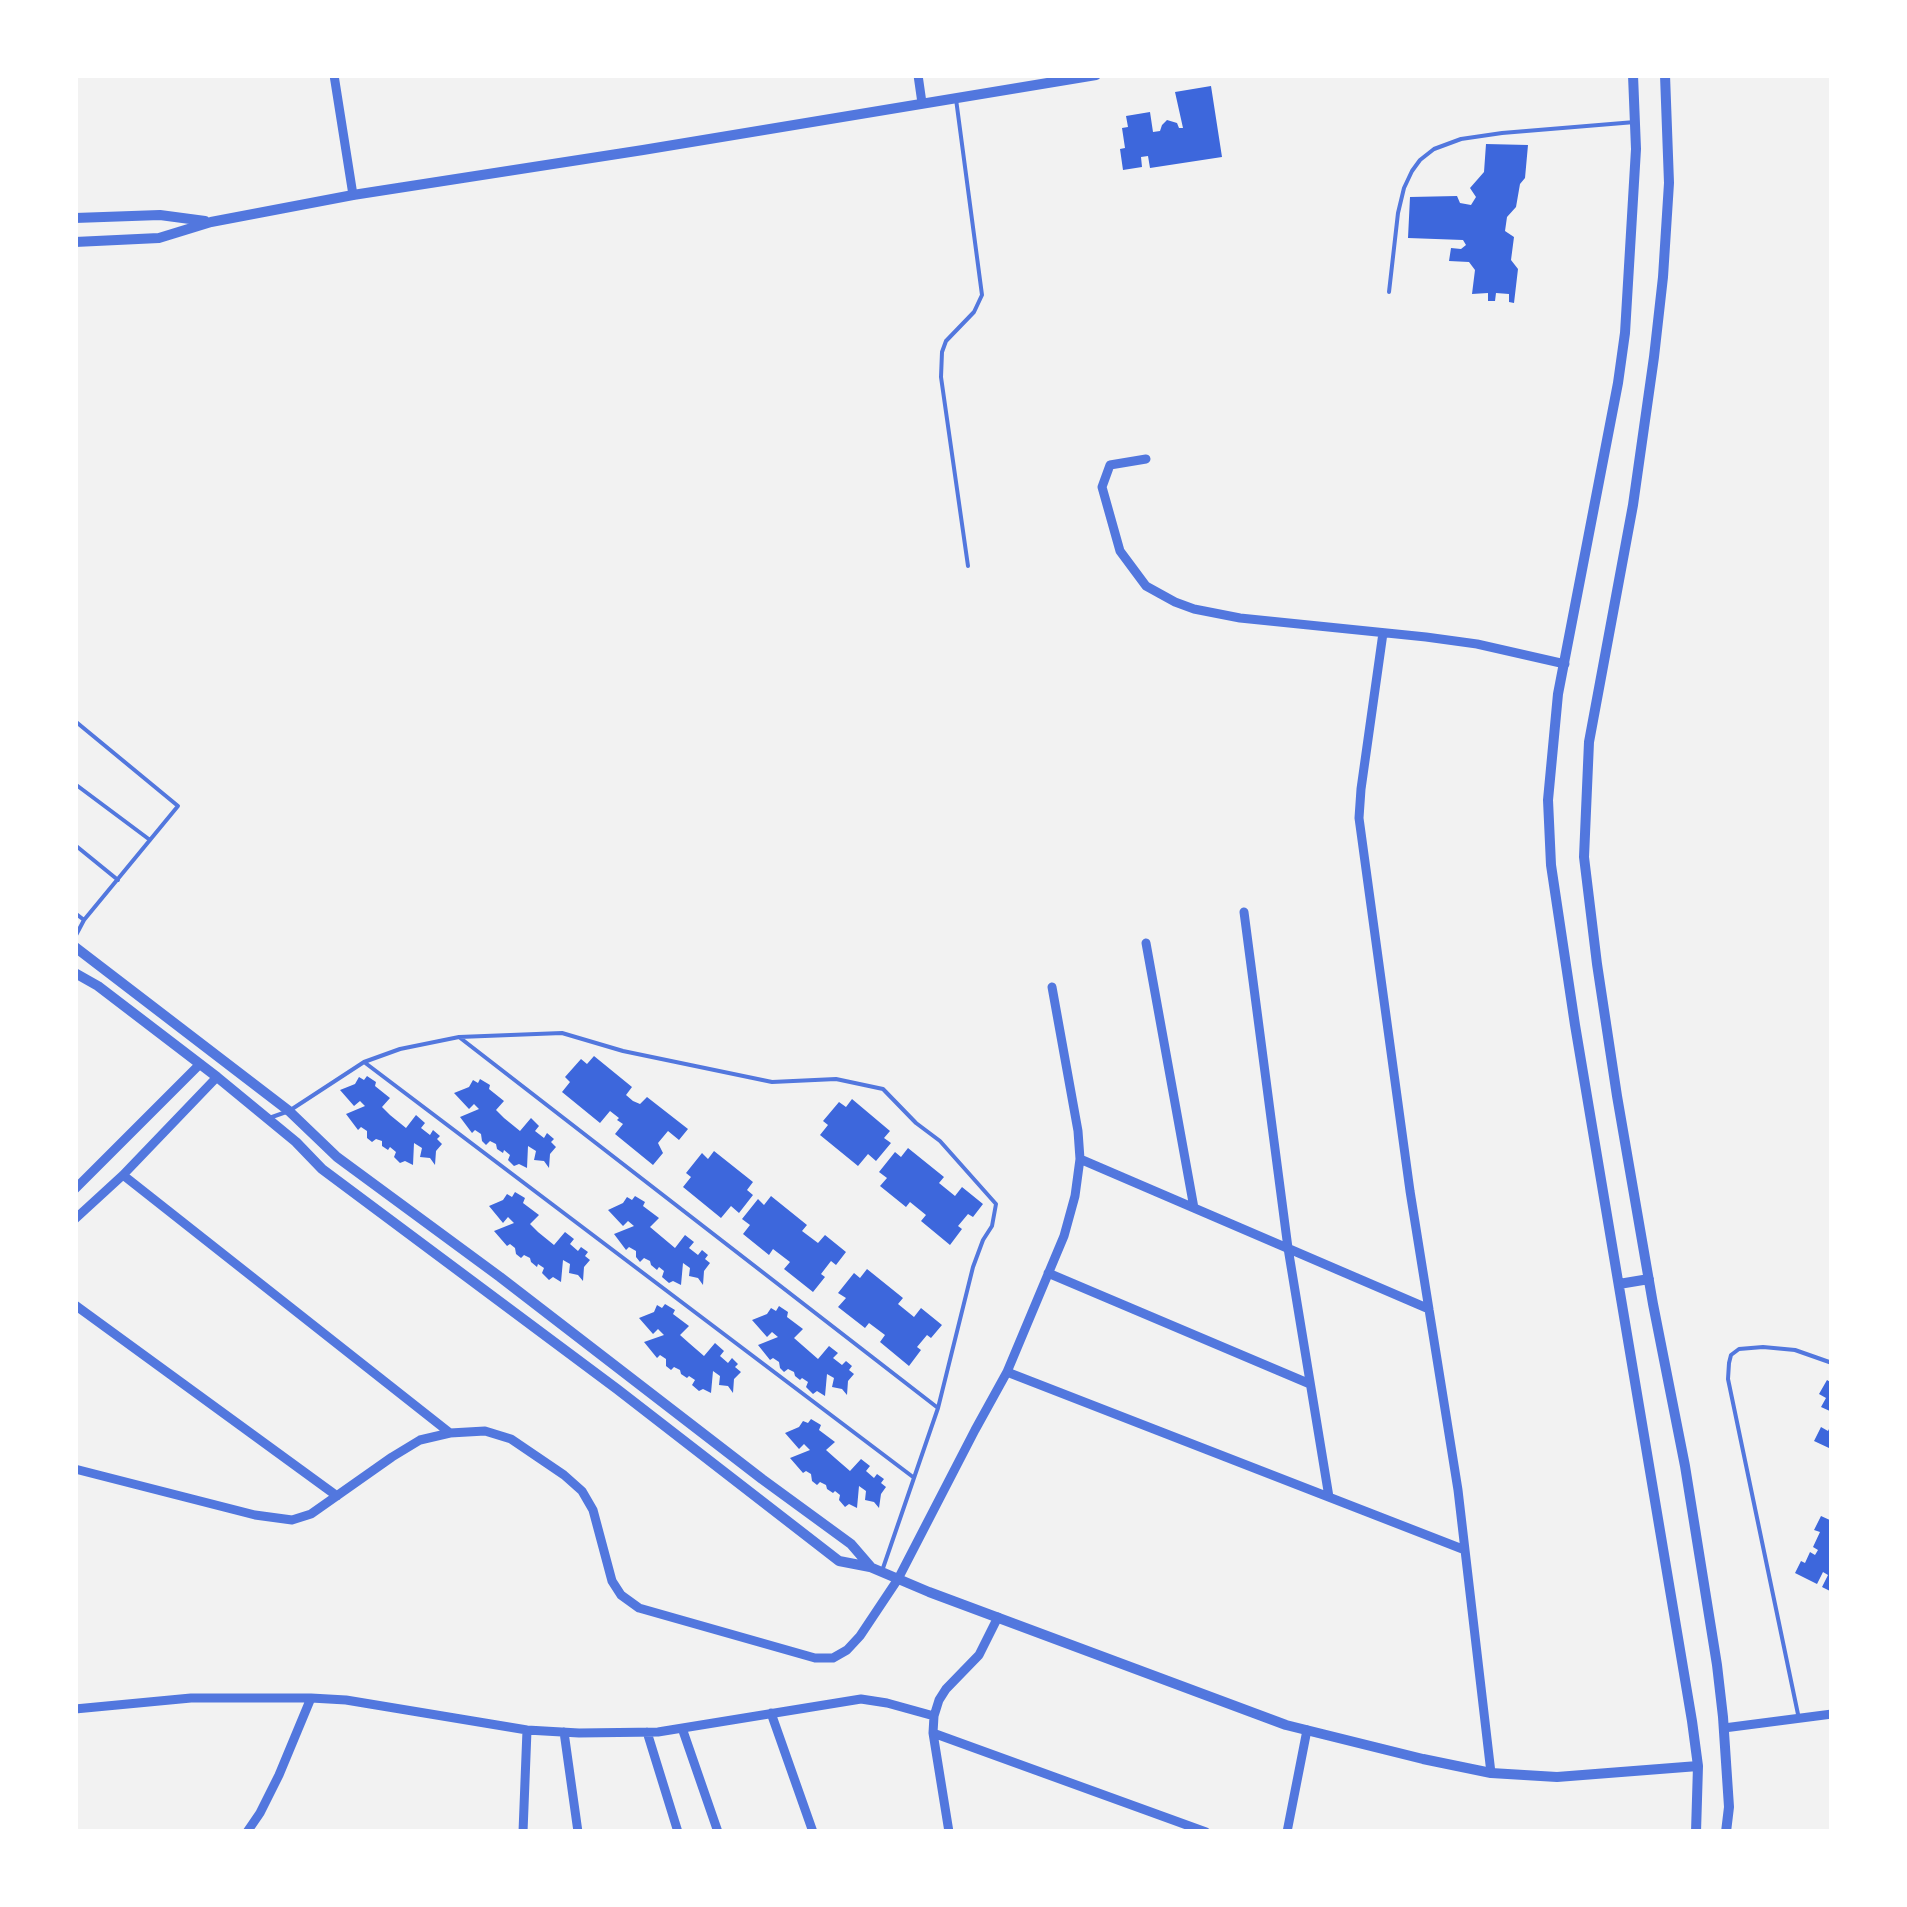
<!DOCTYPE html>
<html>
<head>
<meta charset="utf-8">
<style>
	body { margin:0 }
	#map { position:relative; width:1907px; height:1907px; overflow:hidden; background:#f2f2f2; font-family:"Noto Sans",sans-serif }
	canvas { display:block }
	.frame { position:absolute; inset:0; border:78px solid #fff; pointer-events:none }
</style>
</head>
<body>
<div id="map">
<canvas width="1907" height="1907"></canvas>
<div class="frame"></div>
</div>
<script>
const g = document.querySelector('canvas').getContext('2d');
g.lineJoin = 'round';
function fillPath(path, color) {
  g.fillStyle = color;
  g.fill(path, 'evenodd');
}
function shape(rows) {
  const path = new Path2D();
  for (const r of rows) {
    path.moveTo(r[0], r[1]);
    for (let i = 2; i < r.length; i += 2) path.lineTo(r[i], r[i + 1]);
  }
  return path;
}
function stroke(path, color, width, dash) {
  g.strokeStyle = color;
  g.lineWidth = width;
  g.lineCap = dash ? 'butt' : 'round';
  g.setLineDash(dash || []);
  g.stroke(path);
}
fillPath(shape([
	[1211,86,1222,157,1150,168,1148,156,1141,157,1142,167,1123,170,1120,149,1125,148,1122,128,1128,127,1126,116,1150,112,1153,132,1160,131,1162,125,1167,120,1177,123,1179,128,1183,128,1175,92],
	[1486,144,1528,145,1525,178,1520,184,1516,207,1507,217,1505,231,1514,237,1511,260,1518,269,1514,303,1509,302,1509,294,1496,293,1495,301,1488,301,1488,293,1472,294,1475,270,1469,262,1449,261,1451,248,1461,249,1466,245,1463,240,1408,238,1410,197,1457,196,1460,203,1471,205,1476,197,1470,188,1484,172],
	[594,1056,632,1087,626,1095,633,1101,640,1104,647,1097,688,1129,679,1140,668,1131,658,1143,663,1153,653,1165,615,1134,623,1124,617,1120,619,1118,610,1111,600,1123,562,1092,570,1082,565,1077,581,1059,587,1064],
	[367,1076,376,1082,375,1086,390,1098,382,1107,390,1115,406,1128,416,1115,425,1123,421,1128,430,1135,433,1130,440,1136,437,1139,442,1144,436,1151,435,1165,430,1158,420,1157,422,1148,414,1143,413,1165,405,1161,400,1163,394,1157,396,1152,390,1147,388,1150,382,1146,382,1141,376,1139,372,1142,367,1138,367,1131,361,1127,358,1130,346,1114,365,1106,360,1101,354,1106,340,1090,355,1084,359,1077,364,1080],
	[480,1079,490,1085,489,1089,504,1101,496,1110,504,1118,520,1131,531,1118,539,1126,535,1131,544,1138,547,1133,554,1139,551,1142,556,1147,550,1154,549,1168,544,1161,534,1160,536,1151,528,1146,527,1168,519,1164,514,1166,508,1160,510,1155,504,1150,503,1153,497,1149,496,1144,490,1141,486,1145,482,1141,481,1134,475,1130,472,1133,460,1117,479,1109,474,1104,469,1109,454,1093,469,1087,473,1080,478,1083],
	[852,1099,890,1131,884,1138,891,1143,876,1161,868,1154,858,1166,820,1135,828,1125,823,1121,839,1102,846,1107],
	[908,1148,944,1177,939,1183,955,1196,962,1187,983,1204,973,1217,968,1214,958,1226,962,1229,950,1245,921,1221,926,1215,910,1202,906,1207,880,1186,887,1178,879,1172,895,1152,901,1157],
	[714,1151,753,1182,747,1190,753,1195,739,1213,731,1206,721,1218,683,1187,691,1177,686,1173,702,1153,708,1159],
	[515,1192,525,1198,523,1203,539,1215,530,1224,538,1232,554,1245,565,1232,574,1239,570,1244,578,1251,581,1247,588,1252,585,1256,590,1260,584,1267,583,1281,578,1275,569,1273,570,1264,563,1260,561,1282,553,1277,549,1280,542,1273,544,1268,538,1264,537,1267,531,1262,530,1258,524,1255,521,1258,516,1254,515,1248,510,1244,507,1246,494,1231,514,1223,508,1217,503,1223,489,1206,503,1200,507,1194,512,1197],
	[635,1196,645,1202,643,1206,659,1218,650,1227,675,1248,685,1235,694,1242,689,1248,698,1255,702,1250,708,1255,705,1259,710,1263,704,1271,703,1285,698,1278,689,1276,690,1268,683,1263,681,1285,673,1281,669,1283,662,1277,664,1271,659,1267,657,1270,651,1265,650,1261,644,1258,640,1262,636,1257,636,1251,629,1247,626,1250,614,1234,634,1226,628,1221,623,1226,608,1210,623,1203,627,1197,632,1200],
	[771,1196,807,1225,802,1231,818,1243,825,1235,846,1252,836,1265,831,1261,821,1274,825,1277,813,1292,784,1269,790,1262,773,1249,769,1255,743,1234,750,1225,742,1219,758,1199,764,1205],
	[867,1269,903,1298,898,1304,914,1317,921,1308,942,1325,931,1338,927,1335,917,1347,921,1350,909,1366,880,1342,885,1335,869,1323,865,1328,838,1307,846,1298,838,1293,854,1273,860,1278],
	[665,1304,675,1310,673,1314,689,1326,680,1335,689,1343,704,1356,715,1343,724,1351,720,1356,728,1363,732,1358,738,1364,735,1367,741,1372,734,1379,733,1393,728,1386,719,1385,720,1376,713,1371,711,1393,703,1389,699,1391,692,1385,695,1380,689,1376,687,1378,681,1374,680,1370,674,1367,671,1370,666,1366,666,1359,660,1355,657,1358,644,1342,664,1335,658,1329,653,1334,639,1318,654,1312,657,1305,662,1308],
	[779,1306,788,1312,787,1317,803,1329,794,1338,818,1359,829,1346,838,1353,833,1358,842,1365,846,1361,852,1366,849,1370,854,1374,848,1381,847,1395,842,1389,832,1387,834,1378,827,1374,825,1396,817,1391,813,1394,806,1387,808,1382,802,1378,800,1380,795,1376,794,1372,788,1369,784,1372,780,1368,779,1362,773,1358,770,1360,758,1345,778,1337,772,1332,767,1337,752,1320,767,1314,771,1308,776,1311],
	[1827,1380,1832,1383,1832,1412,1821,1407,1826,1398,1819,1394],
	[811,1419,821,1425,819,1430,835,1442,826,1450,835,1458,850,1471,861,1459,870,1466,866,1471,874,1478,877,1474,884,1479,881,1483,886,1487,881,1494,879,1508,874,1502,865,1500,866,1491,859,1486,857,1508,849,1504,845,1507,839,1500,840,1495,835,1491,833,1493,827,1489,826,1485,820,1482,817,1485,812,1481,811,1474,806,1471,803,1473,790,1458,810,1450,804,1444,799,1449,785,1433,799,1427,803,1421,808,1423],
	[1832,1423,1832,1443,1829,1448,1814,1441,1821,1427,1828,1431],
	[1821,1516,1832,1521,1832,1592,1822,1587,1828,1575,1823,1572,1817,1584,1795,1573,1801,1561,1805,1563,1810,1552,1815,1555,1818,1550,1813,1547,1820,1532,1814,1530]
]), '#3d67dc');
stroke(shape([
	[956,99,982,295,974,312,946,341,942,352,941,377,968,566],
	[1389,292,1398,213,1404,188,1412,171,1420,160,1434,149,1461,139,1502,133,1635,122],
	[75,721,178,806,84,920],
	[75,784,150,840],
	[75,845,118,880],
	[75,913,84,920,75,937],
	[459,1037,938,1408],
	[364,1062,913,1477],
	[272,1117,289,1111,364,1062,400,1049,459,1037,562,1033,623,1051,772,1082,836,1079,883,1089,916,1123,940,1141,996,1204,992,1226,983,1240,973,1267,938,1408,882,1571],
	[1799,1719,1728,1379,1729,1363,1731,1355,1739,1349,1763,1347,1795,1350,1832,1363]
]), '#5277de', 4);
stroke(shape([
	[334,75,353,195],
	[918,75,922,103],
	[1146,459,1110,465,1102,487,1120,551,1146,586,1175,602,1194,609,1240,618,1426,637,1477,644,1565,664],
	[1383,633,1361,789,1359,818,1410,1191,1458,1490,1491,1773],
	[1244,912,1288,1248,1329,1497],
	[1146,943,1194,1208],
	[1080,1159,1429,1309],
	[123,1175,450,1433],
	[75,1189,200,1064],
	[75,1219,123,1175,217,1077],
	[1048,1273,1310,1384],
	[75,1305,337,1496],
	[1007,1372,1465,1550],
	[75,1469,255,1515,292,1520,311,1514,392,1457,420,1440,450,1433,485,1431,511,1439,564,1475,582,1491,593,1510,612,1581,621,1595,639,1608,815,1658,833,1658,847,1650,860,1636,898,1579,975,1430,1007,1372,1064,1236,1075,1196,1080,1159,1078,1131,1052,987],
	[75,1709,191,1698,311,1698,346,1700,527,1730,579,1733,658,1732,861,1699,887,1703,934,1716],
	[771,1713,813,1832],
	[682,1728,718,1832],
	[1724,1728,1832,1714],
	[564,1732,578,1832],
	[647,1732,678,1832],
	[933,1733,1206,1832],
	[247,1832,260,1813,279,1775,311,1698],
	[523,1832,527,1730],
	[949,1832,933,1733,934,1716,939,1700,946,1689,979,1655,998,1617],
	[1287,1832,1307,1730]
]), '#5277de', 9);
stroke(shape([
	[1633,75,1636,149,1625,333,1618,383,1558,694,1548,800,1551,865,1575,1025,1692,1721,1698,1766,1696,1832],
	[1665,75,1669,183,1663,277,1654,357,1633,505,1589,742,1584,857,1597,964,1617,1096,1653,1304,1685,1466,1717,1665,1723,1717,1729,1807,1726,1832],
	[75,218,160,215,205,221],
	[75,242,159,238,211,222,353,195,643,150,1096,75],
	[75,947,289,1111,337,1157,500,1277,762,1479,851,1544,870,1566],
	[75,973,98,986,217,1077,296,1142,322,1169,617,1389,839,1561,870,1567,929,1592,1286,1725,1423,1759,1491,1773,1557,1777,1698,1766],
	[1619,1284,1649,1279]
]), '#5277de', 10);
</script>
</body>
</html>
